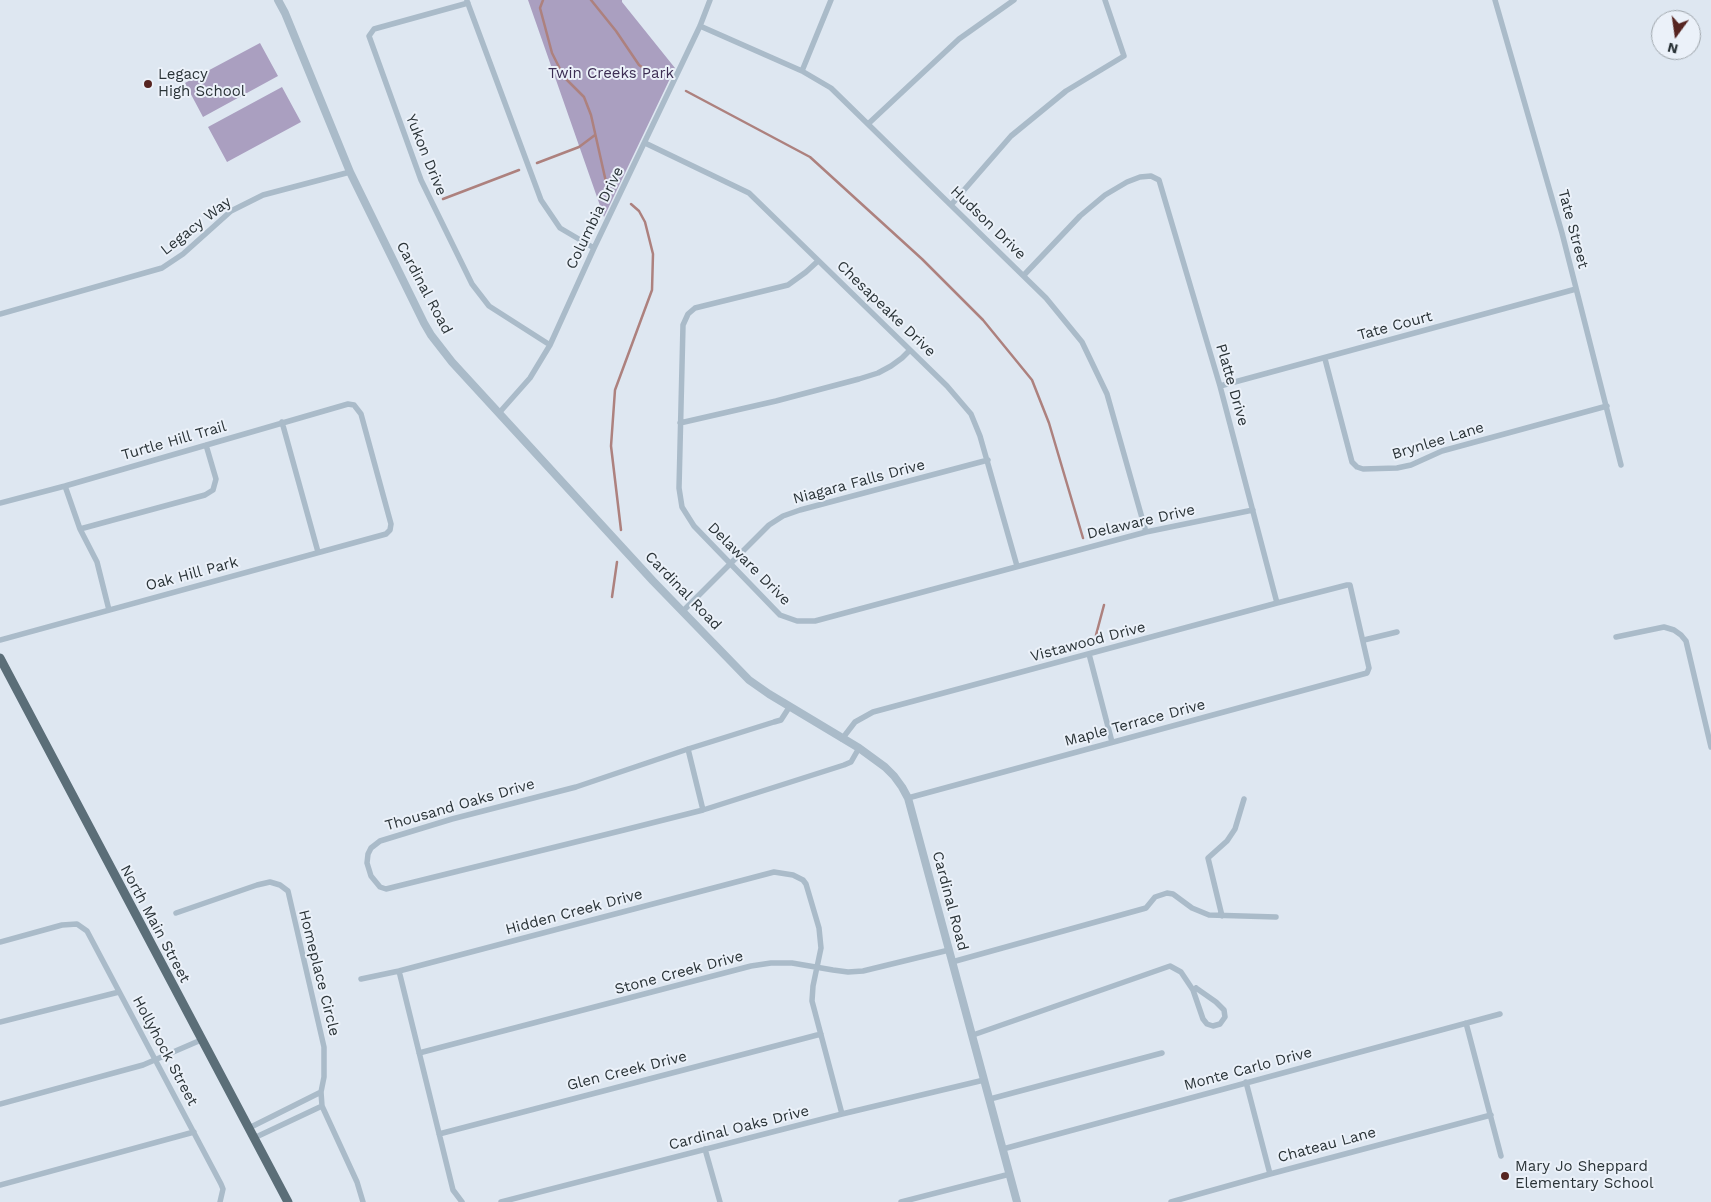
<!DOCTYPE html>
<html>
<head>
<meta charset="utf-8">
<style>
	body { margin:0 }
	#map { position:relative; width:1711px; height:1202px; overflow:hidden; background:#dee7f1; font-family:"Work Sans",sans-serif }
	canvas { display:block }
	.north { position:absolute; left:1651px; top:10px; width:50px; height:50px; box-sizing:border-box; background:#ebf1f9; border:1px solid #9ea5ab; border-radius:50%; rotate:194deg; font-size:14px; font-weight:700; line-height:20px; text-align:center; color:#2a3337 }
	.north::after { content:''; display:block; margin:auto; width:18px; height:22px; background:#572521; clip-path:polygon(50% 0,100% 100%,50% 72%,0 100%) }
</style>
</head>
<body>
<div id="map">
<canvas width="1711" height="1202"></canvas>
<div class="north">N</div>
</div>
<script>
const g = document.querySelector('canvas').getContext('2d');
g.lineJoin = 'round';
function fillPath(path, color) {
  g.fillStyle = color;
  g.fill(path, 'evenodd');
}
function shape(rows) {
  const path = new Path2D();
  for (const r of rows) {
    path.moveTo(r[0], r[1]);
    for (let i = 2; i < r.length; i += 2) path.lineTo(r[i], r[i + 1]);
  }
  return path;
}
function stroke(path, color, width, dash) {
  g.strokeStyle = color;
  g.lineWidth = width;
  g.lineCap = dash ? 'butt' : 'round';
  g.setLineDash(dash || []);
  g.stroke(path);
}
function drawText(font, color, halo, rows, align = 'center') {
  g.font = font + ' "Work Sans",sans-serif';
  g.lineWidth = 4;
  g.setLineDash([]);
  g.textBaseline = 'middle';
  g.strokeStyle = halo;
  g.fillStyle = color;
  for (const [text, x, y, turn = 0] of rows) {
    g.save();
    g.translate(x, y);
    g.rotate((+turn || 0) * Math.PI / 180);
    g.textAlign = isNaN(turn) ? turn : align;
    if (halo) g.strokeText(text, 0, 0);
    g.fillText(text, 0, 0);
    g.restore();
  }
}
fillPath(shape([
	[528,0,622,0,622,2,675,68,604,217],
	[260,43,278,76,203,117,185,83],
	[282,87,301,122,227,162,208,127]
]), '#aa9fc0');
stroke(shape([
	[543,0,540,8,552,53,564,77,584,97,591,115,608,191],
	[591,0,616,31,639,65,649,72],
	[686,91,810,157,922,259,983,320,1032,380,1049,423,1083,538],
	[537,163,579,147,595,135],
	[443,199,519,170],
	[621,530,611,446,615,390,652,290,653,254,645,222,639,211,631,204],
	[612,597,617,562],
	[1096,635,1104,605]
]), '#ad817e', 2.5);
stroke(shape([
	[1495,0,1562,233,1621,465],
	[467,1,541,200,560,228,594,248],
	[468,3,374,29,369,36,421,180,472,284,489,306,550,345],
	[700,26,802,71,831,88,1046,298,1082,342,1107,394,1146,532],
	[802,71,831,0],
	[868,124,959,39,1014,0],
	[645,143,749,193,947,386,971,414,980,436,1017,566],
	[951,205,1011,136,1066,91,1124,56,1105,0],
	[818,261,806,272,788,285,695,308,688,314,683,325,679,488,682,507,694,526,780,615,797,621,815,621,1146,532,1253,510],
	[1024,275,1080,216,1105,195,1127,182,1140,177,1151,176,1159,180,1220,386,1277,603],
	[0,314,162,268,183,254,231,211,263,195,350,172],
	[1325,359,1352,462,1357,467,1363,469,1397,468,1411,465,1442,451,1607,406],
	[1220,386,1576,289],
	[499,413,530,378,550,345,594,248,700,26,710,0],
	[282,422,318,552],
	[680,423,776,401,859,379,878,373,891,366,902,358,910,350],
	[65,486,80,529,97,562,109,610],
	[0,503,65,486,348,404,354,405,361,414,391,524,390,530,386,534,0,640],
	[80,529,205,495,213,490,216,479,206,445],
	[683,611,769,525,783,516,800,510,988,460],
	[1616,637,1664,627,1674,630,1681,635,1686,641,1711,747],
	[1364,640,1397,632],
	[1089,654,1112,742],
	[790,706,781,720,774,722,688,749,576,787,452,819,380,841,371,848,368,854,367,863,371,876,380,887,386,889,624,830,703,810,844,765,851,762,859,748],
	[842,739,855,722,873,712,1277,603,1347,585,1350,585,1369,668,1367,673,908,798],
	[688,749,703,810],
	[176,913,257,885,270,882,280,885,288,891,324,1047,324,1077,321,1092,322,1106,357,1182,363,1202],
	[1222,916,1208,858,1227,841,1235,829,1244,799],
	[0,942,62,925,77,924,87,931,221,1184,223,1189,220,1202],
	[952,962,1146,908,1155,897,1167,893,1173,894,1192,908,1209,915,1276,917],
	[399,971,453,1190,462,1202],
	[361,979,399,971,774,872,793,875,803,880,806,884,819,928,821,948,813,986,812,1001,842,1114],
	[1196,988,1216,1002,1224,1010,1225,1017,1220,1024,1213,1026,1207,1024,1203,1019,1193,990,1196,988],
	[0,1022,119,992],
	[1466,1023,1501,1156],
	[973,1035,1170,966,1181,972,1193,990],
	[419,1053,751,966,771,963,792,963,833,970,848,972,863,971,949,950],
	[1246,1082,1270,1174],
	[990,1099,1162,1053],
	[0,1104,143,1065,201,1040],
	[249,1128,321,1092],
	[439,1134,821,1034],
	[254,1138,322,1106],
	[705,1149,720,1202],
	[1003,1149,1500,1014],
	[0,1185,194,1132],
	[501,1202,842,1114,984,1080],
	[901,1202,1010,1174],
	[1171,1202,1270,1174,1491,1115]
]), '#aabbc9', 5.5);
stroke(shape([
	[278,0,285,13,350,172,424,323,431,335,452,362,653,581,749,680,769,694,859,748,885,767,894,776,902,787,908,798,1017,1202]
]), '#aabbc9', 8);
stroke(shape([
	[0,658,288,1202]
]), '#5b6e78', 9);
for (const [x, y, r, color] of [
	[148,84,5,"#572521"],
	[1505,1176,5,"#572521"]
]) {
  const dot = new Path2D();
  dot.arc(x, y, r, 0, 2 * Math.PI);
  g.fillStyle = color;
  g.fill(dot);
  stroke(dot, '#ebf1f9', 2);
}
drawText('15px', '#3d2e54', '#ebf1f9', [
	["Twin Creeks Park",611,74]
]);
drawText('15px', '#2a3337', '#ebf1f9', [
	["Legacy",158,75],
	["High School",158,92],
	["Mary Jo Sheppard",1515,1167],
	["Elementary School",1515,1184]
], 'left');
drawText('15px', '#2a3337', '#ebf1f9', [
	["Yukon Drive",426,155,68],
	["Columbia Drive",595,218,-64],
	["Hudson Drive",988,223,44],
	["Legacy Way",196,226,-38],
	["Tate Street",1573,229,75],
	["Cardinal Road",424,288,62],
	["Chesapeake Drive",886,309,44],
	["Tate Court",1395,326,-15],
	["Platte Drive",1232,385,74],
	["Turtle Hill Trail",174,441,-16],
	["Brynlee Lane",1438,441,-17],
	["Niagara Falls Drive",859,482,-15],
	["Delaware Drive",1141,522,-13],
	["Delaware Drive",749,564,45],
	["Oak Hill Park",192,574,-15],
	["Cardinal Road",683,591,46],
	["Vistawood Drive",1088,642,-15],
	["Maple Terrace Drive",1135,723,-15],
	["Thousand Oaks Drive",460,805,-16],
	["Cardinal Road",950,901,75],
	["Hidden Creek Drive",574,912,-15],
	["North Main Street",155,924,62],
	["Homeplace Circle",319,973,76],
	["Stone Creek Drive",679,973,-15],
	["Hollyhock Street",165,1051,62],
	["Monte Carlo Drive",1248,1069,-15],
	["Glen Creek Drive",627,1071,-14],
	["Cardinal Oaks Drive",739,1128,-14],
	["Chateau Lane",1327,1145,-15]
]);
</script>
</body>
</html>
